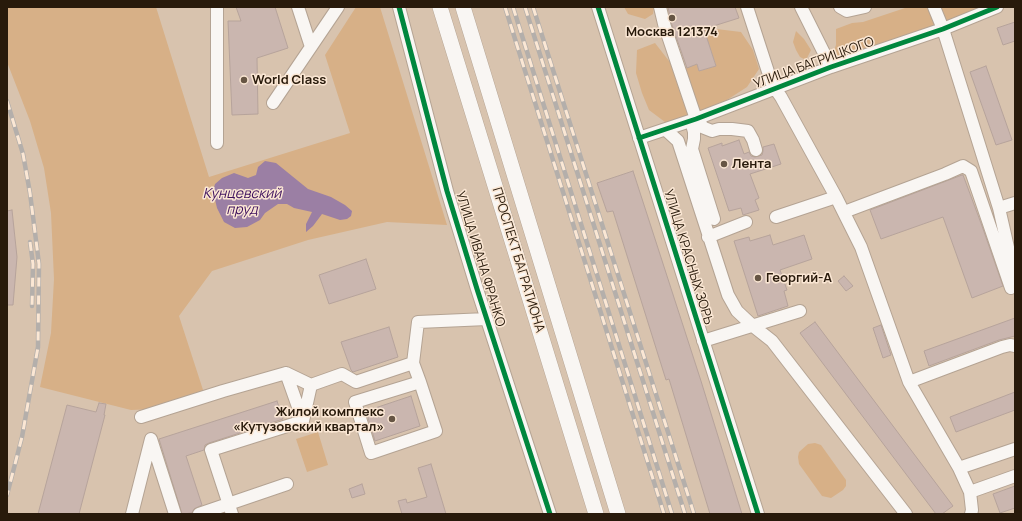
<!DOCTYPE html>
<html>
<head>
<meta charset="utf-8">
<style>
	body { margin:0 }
	#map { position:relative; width:1022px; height:521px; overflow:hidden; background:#d8c3ae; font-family:Manrope,sans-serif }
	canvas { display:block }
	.frame { position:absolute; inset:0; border:8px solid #281a0b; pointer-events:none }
</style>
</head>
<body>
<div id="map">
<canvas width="1022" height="521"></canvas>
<div class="frame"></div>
</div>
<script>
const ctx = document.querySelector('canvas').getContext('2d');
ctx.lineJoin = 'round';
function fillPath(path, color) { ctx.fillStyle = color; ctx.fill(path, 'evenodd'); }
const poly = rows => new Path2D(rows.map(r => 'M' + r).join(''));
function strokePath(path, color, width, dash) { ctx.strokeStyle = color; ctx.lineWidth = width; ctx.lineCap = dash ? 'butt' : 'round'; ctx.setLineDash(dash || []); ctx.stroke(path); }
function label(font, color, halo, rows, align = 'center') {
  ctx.font = font + ' Manrope,sans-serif'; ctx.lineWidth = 3; ctx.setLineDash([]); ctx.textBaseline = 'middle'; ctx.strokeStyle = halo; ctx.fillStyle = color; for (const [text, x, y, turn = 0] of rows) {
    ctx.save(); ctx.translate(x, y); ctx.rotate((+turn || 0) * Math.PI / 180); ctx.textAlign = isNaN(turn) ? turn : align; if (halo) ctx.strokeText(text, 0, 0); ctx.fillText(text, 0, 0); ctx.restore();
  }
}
fillPath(poly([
	[7,7,156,7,209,177,350,133,325,55,356,7,380,7,447,225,387,222,308,240,212,271,179,316,204,393,155,409,131,410,40,387,51,333,54,279,51,213,44,168,30,121,7,62],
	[624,7,654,7,653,14,645,19,628,14],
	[908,7,983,7,890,44,865,48,836,58,831,58,836,45,836,29,852,23,863,22],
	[708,28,741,32,753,50,759,69,747,87,716,107,669,125,649,110,642,93,636,73,637,50,655,43,669,61,684,68,697,64,699,71,716,66,704,29],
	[796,31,804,39,811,50,806,60,800,57,796,50,793,42],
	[318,432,328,465,307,472,296,439],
	[815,443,821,445,846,480,846,486,843,490,831,498,822,496,799,464,798,457,799,452,808,444]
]), '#d7b087');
fillPath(poly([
	[265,161,276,163,308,189,331,197,345,205,352,211,351,216,347,219,340,220,322,214,313,226,306,232,306,224,312,212,294,208,287,204,278,204,265,213,260,220,247,227,235,228,224,222,217,208,213,191,215,184,222,178,234,173,248,178,256,175,258,167]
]), '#9b7fa4');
const building = poly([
	[236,7,275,7,288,48,257,58,258,114,232,115,228,21,241,21,236,7],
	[668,7,735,7,739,18,704,29,716,66,699,71,697,64,687,68,671,22,668,7],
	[1015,22,1015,41,1003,45,997,28,1015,22],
	[986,66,1012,140,996,145,970,72,986,66],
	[739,140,744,154,749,152,751,156,755,157,762,155,763,151,763,147,774,144,781,164,750,174,759,198,755,200,759,210,743,215,741,208,729,211,708,148,722,143,722,146,739,140],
	[633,171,701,381,742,514,710,514,669,379,666,380,613,211,607,212,597,183,633,171],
	[962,175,963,175,982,226,1003,286,972,298,943,217,881,239,870,210,962,175],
	[12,210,17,257,13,305,7,305,7,211,12,210],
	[770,235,773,245,804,235,812,259,780,270,787,290,784,291,788,306,758,316,734,241,749,237,750,241,770,235],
	[366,259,376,289,329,304,319,275,366,259],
	[844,276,853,286,846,291,838,281,844,276],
	[1015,318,1015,336,999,340,929,366,924,351,1015,318],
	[815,322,953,506,942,514,936,514,800,333,815,322],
	[881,325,891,355,883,358,873,328,881,325],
	[389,327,398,357,353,372,351,370,341,342,389,327],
	[1015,392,1015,410,956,432,950,417,1015,392],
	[411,396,420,426,375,441,366,411,411,396],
	[277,401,283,419,209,443,205,445,204,450,186,456,202,505,194,509,192,513,182,514,159,439,277,401],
	[99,403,106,404,104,415,105,415,79,514,38,514,67,405,96,412,99,403],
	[431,464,446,514,402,514,398,501,406,499,407,503,427,497,418,468,431,464],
	[362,484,365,494,352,498,349,489,362,484],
	[1015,486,1015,508,1000,513,993,494,1015,486]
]);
fillPath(building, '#cab6af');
strokePath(building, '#b6a39b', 1);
const minor = poly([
	[298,7,311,47],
	[399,7,447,191,477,289,550,514],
	[598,7,758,514],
	[660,7,664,24,696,119],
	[747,7,772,84,781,97,836,197,861,247,909,382,959,468,1015,449],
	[801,7,831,67],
	[840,7,847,11,865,7],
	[934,7,943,29,999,208,1015,278],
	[273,103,338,7],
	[699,118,702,127,712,131,719,129,732,129,748,131,753,140,756,150],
	[691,121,694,132,694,139,692,149,714,219],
	[666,130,678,141,728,295,737,311,753,326,772,341,906,514],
	[639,138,696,119,831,67,943,29,997,7],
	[217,143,217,7],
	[999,208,1015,203],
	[844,212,945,174,963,166,971,171,1011,288],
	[776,217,836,197],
	[708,237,746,222],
	[703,341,800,311],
	[413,363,420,382,436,431,371,453,355,402,420,382],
	[286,373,303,421],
	[909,382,1002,347,1010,345,1015,346],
	[141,417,223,391,286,373,311,385,342,374,356,382,413,363,418,322,487,319],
	[959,468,970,492,972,510,971,514],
	[970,492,1015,476],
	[132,514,151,439,175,514],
	[199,514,287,484],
	[232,514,211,450,303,421,311,385]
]);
const major = poly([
	[440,7,596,514],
	[463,7,618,514]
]);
strokePath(minor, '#b4a393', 14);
strokePath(major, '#b4a393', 16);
strokePath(minor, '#f9f6f3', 12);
strokePath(major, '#f9f6f3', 15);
const rail = poly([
	[505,7,664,514],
	[513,7,672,514],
	[525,7,685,514],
	[533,7,694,514],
	[7,101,23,154,30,193,39,264,38,347,22,437,7,495],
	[30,242,33,264,32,306]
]);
strokePath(rail, '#b4afab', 4.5);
strokePath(rail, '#fbe7d4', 3, [9]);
strokePath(poly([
	[399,7,447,191,477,289,550,514],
	[598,7,758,514],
	[639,138,696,119,831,67,943,29,997,7]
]), '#00873e', 5);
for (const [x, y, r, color] of [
	[672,18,4,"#654"],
	[244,80,4,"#654"],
	[724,164,4,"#654"],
	[758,278,4,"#654"],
	[392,419,4,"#654"]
]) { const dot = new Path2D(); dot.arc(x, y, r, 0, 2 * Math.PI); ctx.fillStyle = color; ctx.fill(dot); strokePath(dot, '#fbe7d4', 1.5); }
label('bold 13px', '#281a0b', '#fbe7d4', [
	["Москва 121374",672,32,"center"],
	["World Class",252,80],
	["Лента",732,164],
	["Георгий-А",766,278],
	["Жилой комплекс",384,412,"right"],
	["«Кутузовский квартал»",384,427,"right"]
], 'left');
label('13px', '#281a0b', '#fbe7d4', [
	["УЛИЦА БАГРИЦКОГО",814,63,-20],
	["УЛИЦА КРАСНЫХ ЗОРЬ",688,257,73],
	["УЛИЦА ИВАНА ФРАНКО",480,259,73],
	["ПРОСПЕКТ БАГРАТИОНА",518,260,73]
]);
label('italic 14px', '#3d105d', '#fbe7d4', [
	["Кунцевский",242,194],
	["пруд",242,210]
]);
</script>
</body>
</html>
